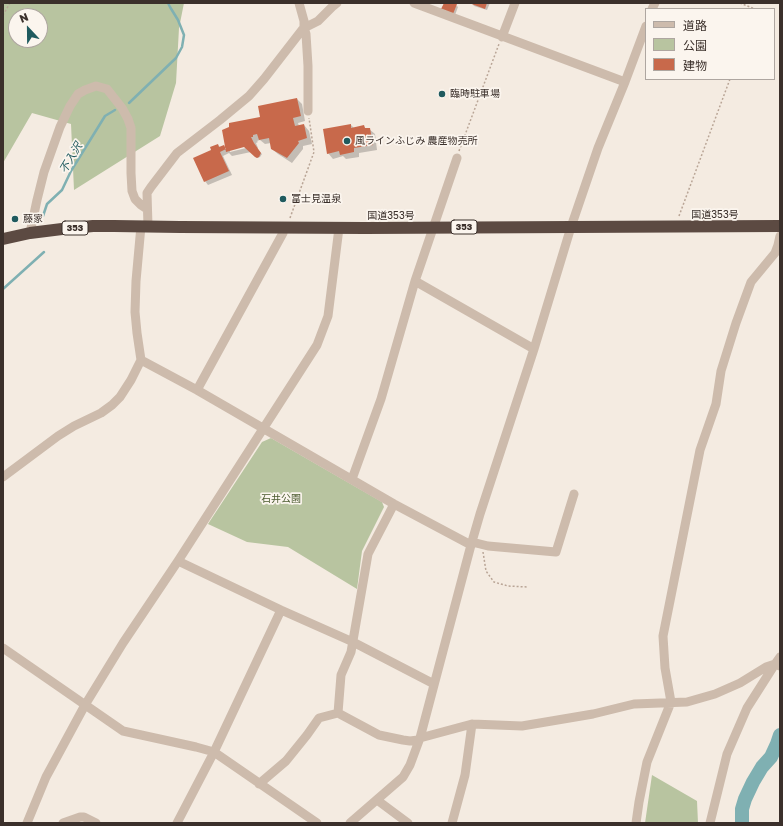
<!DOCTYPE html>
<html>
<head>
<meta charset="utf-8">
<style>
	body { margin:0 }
	#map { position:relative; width:783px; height:826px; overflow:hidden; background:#f4ebe1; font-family:"Golos Text","Noto Sans JP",sans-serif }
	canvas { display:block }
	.frame { position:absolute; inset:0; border:4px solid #3b302b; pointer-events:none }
	.legend { position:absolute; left:645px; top:8px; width:130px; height:72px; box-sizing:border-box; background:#fbf5ee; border:1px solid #aea6a0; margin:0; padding:5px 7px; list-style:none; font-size:12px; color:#3b302b }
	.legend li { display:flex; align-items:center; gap:8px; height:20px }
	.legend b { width:20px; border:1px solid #aea6a0 }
	.north { position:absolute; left:8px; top:8px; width:40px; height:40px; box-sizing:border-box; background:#fbf5ee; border:1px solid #aea6a0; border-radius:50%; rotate:338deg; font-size:11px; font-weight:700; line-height:16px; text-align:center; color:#3b302b }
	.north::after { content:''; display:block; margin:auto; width:14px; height:18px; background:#1f5a5e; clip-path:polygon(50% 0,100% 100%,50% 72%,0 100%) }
</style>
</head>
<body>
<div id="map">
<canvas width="783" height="826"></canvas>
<div class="frame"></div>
<ul class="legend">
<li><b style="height:5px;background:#cdbbac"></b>道路</li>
<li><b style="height:11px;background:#b8c4a0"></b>公園</li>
<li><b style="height:11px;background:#c8694b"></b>建物</li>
</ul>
<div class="north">N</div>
</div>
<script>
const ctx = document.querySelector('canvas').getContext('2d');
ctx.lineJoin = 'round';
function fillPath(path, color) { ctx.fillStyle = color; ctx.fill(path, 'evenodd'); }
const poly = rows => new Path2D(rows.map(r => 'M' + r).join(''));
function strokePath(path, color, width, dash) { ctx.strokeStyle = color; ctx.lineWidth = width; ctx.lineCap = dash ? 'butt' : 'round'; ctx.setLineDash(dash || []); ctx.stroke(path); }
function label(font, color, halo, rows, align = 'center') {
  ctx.font = font + ' "Golos Text","Noto Sans JP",sans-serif'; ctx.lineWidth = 3.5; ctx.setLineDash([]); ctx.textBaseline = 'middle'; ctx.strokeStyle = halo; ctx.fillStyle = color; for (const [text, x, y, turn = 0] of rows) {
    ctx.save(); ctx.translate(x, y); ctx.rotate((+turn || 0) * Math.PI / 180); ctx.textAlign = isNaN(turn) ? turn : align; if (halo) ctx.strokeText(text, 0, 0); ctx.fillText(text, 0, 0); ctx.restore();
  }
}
fillPath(poly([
	[3,3,184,3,179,28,176,83,160,136,74,190,71,124,32,113,3,163],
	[16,16,40,16,40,40,16,40],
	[271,438,382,502,384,507,362,551,357,589,288,547,247,542,208,524,262,442],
	[652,775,697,801,698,823,645,823]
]), '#b8c4a0');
fillPath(poly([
	[445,3,450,3,456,5,458,7,455,15],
	[472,3,490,3,487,10,474,6],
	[297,99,302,104,305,121,298,123,299,126,304,125,309,131,312,144,303,146,303,149,292,163,278,154,272,149,271,143,265,144,260,140,257,141,258,142,256,143,258,148,257,149,262,154,260,157,257,158,251,152,232,156,229,153,223,156,232,175,208,185,205,181,218,145,220,147,227,149,261,118],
	[249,145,250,147,230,152,230,150],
	[351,125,354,128,364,127,366,129,369,129,375,134,377,150,359,153,359,157,346,159,343,156,333,159,328,153]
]), '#0003');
strokePath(poly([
	[129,103,176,58,182,47,184,35,178,20,170,7,168,3],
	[43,216,47,204,62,190,71,171,105,116,115,110],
	[3,289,44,252]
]), '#7fb0b2', 2.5);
strokePath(poly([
	[742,823,742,809,745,799,753,782,762,767,771,757,777,744,780,735]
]), '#7fb0b2', 14);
fillPath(poly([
	[444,3,453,3,457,4,453,14,441,9],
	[469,3,487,3,485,9],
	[297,98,301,116,293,118,295,126,304,124,307,138,298,141,299,143,287,158,271,149,269,138,259,140,257,134,253,135,253,137,251,137,254,143,261,153,259,157,257,158,255,157,244,147,226,152,222,130,229,127,229,123,260,117,258,106],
	[351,124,351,128,364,125,365,128,370,128,373,145,354,148,354,152,340,155,339,151,327,154,323,129],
	[218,144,219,147,224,145,226,149,220,152,229,171,204,182,193,158,211,150,210,147]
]), '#c8694b');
strokePath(poly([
	[740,3,755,9],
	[3,15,10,3],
	[459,151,499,44],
	[679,216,730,79],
	[290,218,314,152,309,118],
	[483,552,486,571,494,582,508,586,527,587]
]), '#b9a596', 1.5, [2, 2]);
strokePath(poly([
	[299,3,304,21,304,28,306,34,308,66,308,111],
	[414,3,625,82],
	[652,9,655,3],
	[502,37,515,3],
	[148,226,147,193,151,187,177,153,220,120,249,96,264,79,302,30,304,28,318,21,332,7,337,3],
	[30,233,37,200,44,172,60,127,70,106,78,94,85,90,96,86,107,89,122,108,128,119,131,128,131,173,132,191,135,199,141,205,147,209],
	[415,281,534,349],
	[141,360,197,390,394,504,471,545],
	[197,390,283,233,284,228],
	[3,477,58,436,74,426,101,413,112,405,120,397,131,380,141,360,137,333,135,312,136,281,141,226],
	[352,479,381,399,415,281,457,158],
	[472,542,488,546,556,552,574,494],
	[178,561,281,610,353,642,434,684],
	[3,648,123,731,196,747,214,752,317,823],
	[338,713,341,675,351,652,368,554,394,504],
	[259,784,286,761,307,735,319,718,338,713,379,735,403,740,410,741,418,740,420,738,472,724,522,726,593,714,634,704,687,702,715,694,740,683,766,667,775,664,780,666],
	[377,800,408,823],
	[27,823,46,777,85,705,123,643,178,561,317,345,328,316,339,228],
	[63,823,80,817,84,817,96,823],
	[177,823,214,752,281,610],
	[350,823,403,777,410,765,420,738,471,545,480,514,534,349,571,227,598,148,625,82,646,26],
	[452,823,465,775,472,724],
	[636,823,639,802,647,762,671,702,665,668,663,636,700,450,716,404,721,371,736,323,751,282,775,253,778,245,780,236],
	[710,823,727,754,747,708,775,664,780,657]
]), '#cdbbac', 9);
strokePath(poly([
	[3,239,30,233,62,229,93,226,114,226,180,227,365,228,780,226]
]), '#5c4a42', 12);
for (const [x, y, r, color] of [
	[442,94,4,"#1f5a5e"],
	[347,141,4,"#1f5a5e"],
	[283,199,4,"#1f5a5e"],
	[15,219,4,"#1f5a5e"]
]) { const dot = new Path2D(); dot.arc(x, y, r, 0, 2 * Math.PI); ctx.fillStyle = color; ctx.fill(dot); strokePath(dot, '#fbf5ee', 1.5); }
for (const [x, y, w] of [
	[464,227,26],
	[75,228,26]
]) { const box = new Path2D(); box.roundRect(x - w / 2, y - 7, w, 14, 3); ctx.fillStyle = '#fbf5ee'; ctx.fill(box); strokePath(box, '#3b302b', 1); }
label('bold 9px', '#3b302b', null, [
	["353",464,227],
	["353",75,228]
]);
label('10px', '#3b302b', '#fbf5ee', [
	["臨時駐車場",450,94],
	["風ラインふじみ 農産物売所",355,141],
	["富士見温泉",291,199],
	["藤家",23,219]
], 'left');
label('10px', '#3b302b', '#fbf5ee', [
	["国道353号",715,215],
	["国道353号",391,216]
]);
label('10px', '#4a5a2e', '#fbf5ee', [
	["石井公園",281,499]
]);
label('italic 11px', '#1f5a5e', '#fbf5ee', [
	["不入沢",71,158,-59]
]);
</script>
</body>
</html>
